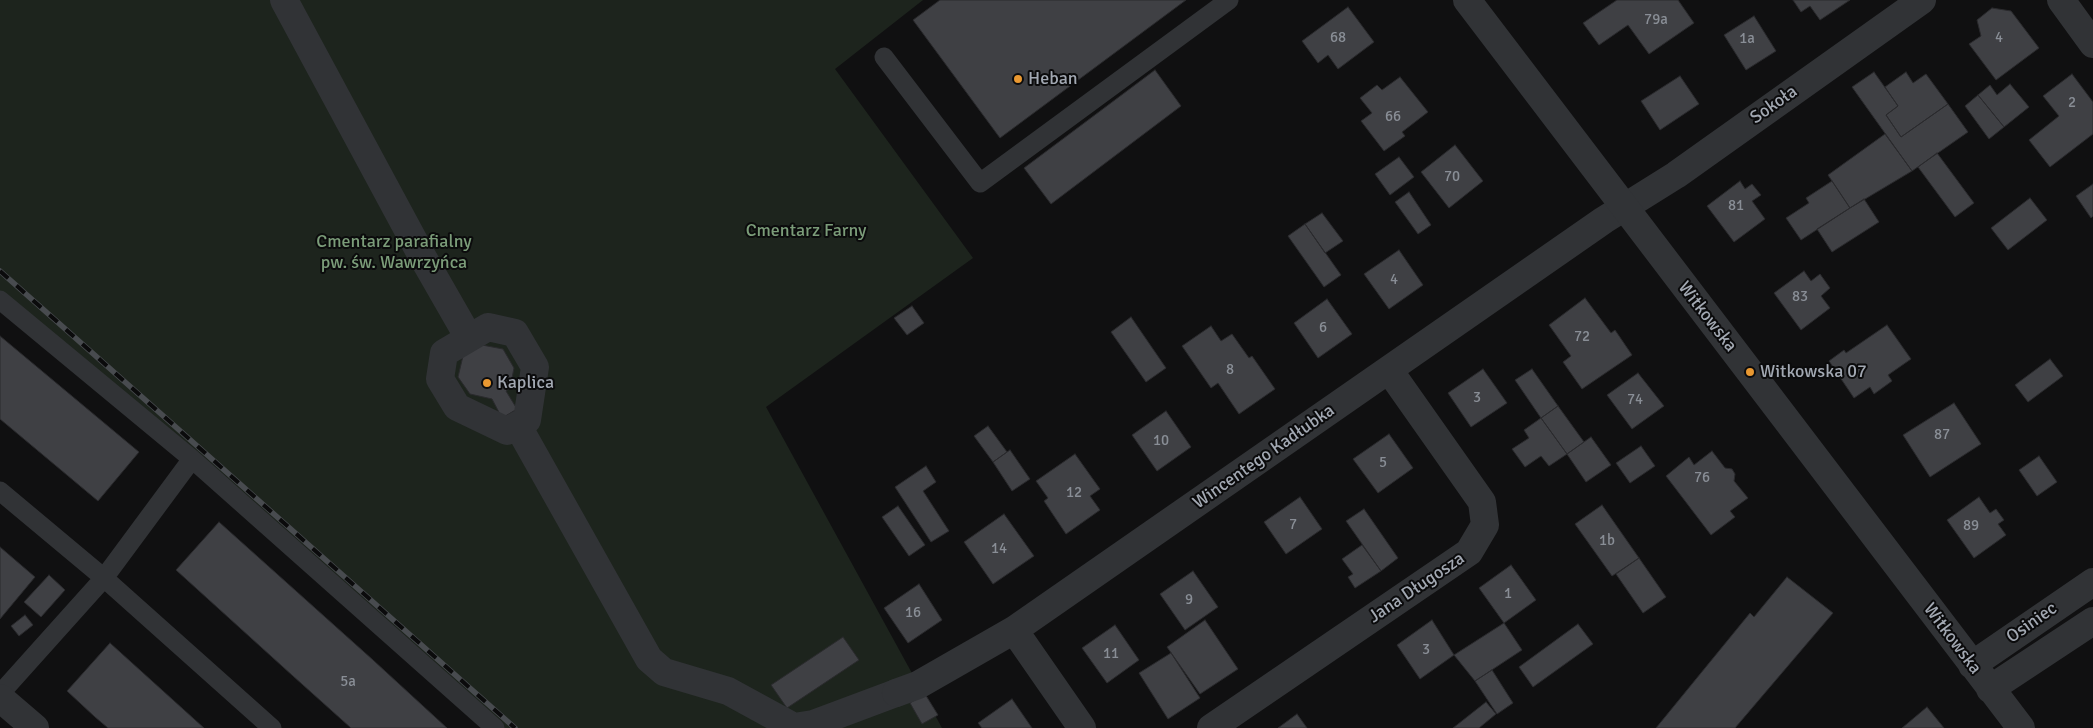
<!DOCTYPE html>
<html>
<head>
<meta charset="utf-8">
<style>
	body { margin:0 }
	canvas { display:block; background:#101011 }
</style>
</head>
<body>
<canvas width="2093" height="728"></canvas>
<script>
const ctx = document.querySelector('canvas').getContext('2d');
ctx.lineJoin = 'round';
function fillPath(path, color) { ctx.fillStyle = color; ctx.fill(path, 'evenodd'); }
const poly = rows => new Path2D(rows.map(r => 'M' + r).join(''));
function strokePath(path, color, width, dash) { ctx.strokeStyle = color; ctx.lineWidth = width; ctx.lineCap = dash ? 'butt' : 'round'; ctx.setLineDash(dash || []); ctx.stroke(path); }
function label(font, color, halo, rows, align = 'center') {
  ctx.font = font + ' Signika,sans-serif'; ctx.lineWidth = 4; ctx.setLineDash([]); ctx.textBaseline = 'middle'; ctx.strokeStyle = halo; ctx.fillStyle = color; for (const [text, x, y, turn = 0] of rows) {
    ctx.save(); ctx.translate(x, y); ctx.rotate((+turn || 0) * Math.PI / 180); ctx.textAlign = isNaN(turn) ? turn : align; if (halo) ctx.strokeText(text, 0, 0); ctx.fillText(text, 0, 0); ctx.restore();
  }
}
fillPath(poly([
	[0,0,923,0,835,69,973,258,766,407,942,728,495,728,0,300]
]), '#1d241d');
const building = poly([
	[940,0,1186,0,1000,138,913,20,940,0],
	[1617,0,1678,0,1694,23,1649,54,1628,25,1599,45,1583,23,1617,0],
	[1793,0,1850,0,1820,20,1810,6,1801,12,1793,0],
	[1348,7,1374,42,1338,69,1328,55,1318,63,1302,41,1348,7],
	[1992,8,2011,11,2039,48,1996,80,1969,44,1981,36,1977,20,1992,8],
	[1754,16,1776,51,1746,70,1724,35,1754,16],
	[1155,70,1181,106,1051,204,1024,168,1155,70],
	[1874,72,1898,106,1886,115,1901,137,1948,104,1968,132,1912,171,1852,87,1874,72],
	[1906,72,1913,83,1926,74,1948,104,1901,137,1886,115,1898,106,1885,87,1906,72],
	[2072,74,2093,102,2093,134,2050,167,2029,140,2059,116,2043,96,2072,74],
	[1680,76,1699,104,1660,130,1641,101,1680,76],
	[1400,77,1428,112,1402,132,1405,136,1384,151,1361,121,1372,113,1360,98,1377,85,1382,90,1400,77],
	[2010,84,2029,107,2004,127,1978,95,1990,85,1997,95,2010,84],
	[1978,95,2004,127,1989,139,1965,106,1978,95],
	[1885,134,1912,171,1850,208,1828,175,1885,134],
	[1455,145,1483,181,1449,208,1421,172,1455,145],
	[1937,153,1974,203,1955,217,1918,167,1937,153],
	[1399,157,1414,177,1390,195,1375,174,1399,157],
	[1740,181,1745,189,1752,184,1761,195,1752,201,1765,219,1734,242,1707,206,1740,181],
	[1832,181,1850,208,1801,240,1786,218,1809,203,1806,198,1832,181],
	[2093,184,2093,216,2091,218,2076,196,2093,184],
	[1409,192,1431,225,1418,234,1395,202,1409,192],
	[2030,198,2047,220,2008,250,1991,228,2030,198],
	[1864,199,1879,222,1832,252,1817,229,1864,199],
	[1322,213,1343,241,1325,253,1305,224,1322,213],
	[1305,224,1341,275,1324,287,1288,236,1305,224],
	[1399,250,1423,285,1389,309,1364,274,1399,250],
	[1804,271,1811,281,1820,274,1830,288,1821,296,1830,308,1801,330,1774,293,1804,271],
	[1585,298,1611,333,1615,330,1632,355,1582,389,1563,362,1571,356,1549,325,1585,298],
	[1327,299,1352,334,1318,358,1294,323,1327,299],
	[912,306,924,323,907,335,894,318,912,306],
	[1131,317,1166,368,1146,382,1111,332,1131,317],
	[1887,325,1911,359,1888,375,1892,381,1874,394,1870,387,1854,398,1829,361,1844,350,1846,353,1887,325],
	[1211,326,1221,341,1232,334,1249,358,1252,356,1275,389,1239,414,1218,383,1211,388,1182,346,1211,326],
	[0,336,139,452,98,501,0,419,0,336],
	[482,345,503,349,514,368,510,388,506,391,517,409,502,418,492,399,470,394,458,377,463,356,482,345],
	[2050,359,2063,376,2028,402,2015,385,2050,359],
	[1483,369,1507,403,1471,427,1448,393,1483,369],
	[1532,369,1558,406,1541,418,1515,380,1532,369],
	[1638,373,1664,406,1632,429,1607,395,1638,373],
	[1954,403,1981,444,1930,477,1903,435,1954,403],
	[1558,406,1584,442,1567,454,1541,418,1558,406],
	[1166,411,1191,447,1157,471,1132,435,1166,411],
	[1541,418,1567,454,1549,466,1541,456,1525,467,1512,449,1529,438,1524,430,1541,418],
	[988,426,1007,452,993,462,974,436,988,426],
	[1389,434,1413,468,1378,493,1353,459,1389,434],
	[1591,437,1611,465,1586,482,1567,454,1591,437],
	[1641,446,1655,466,1630,483,1616,463,1641,446],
	[1010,450,1030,479,1012,491,993,462,1010,450],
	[1712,451,1725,468,1732,469,1735,474,1734,481,1748,498,1730,511,1735,517,1711,535,1666,476,1689,457,1694,465,1712,451],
	[1075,454,1100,489,1090,496,1100,510,1066,534,1044,501,1048,498,1036,481,1075,454],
	[2039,456,2057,482,2037,496,2019,470,2039,456],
	[926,466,936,482,923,491,949,531,931,542,895,487,926,466],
	[1300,497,1322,529,1286,554,1264,522,1300,497],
	[1979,497,1990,513,1996,509,2004,520,1998,524,2006,535,1974,558,1947,520,1979,497],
	[1602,505,1639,558,1612,576,1575,524,1602,505],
	[898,506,925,545,909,556,882,517,898,506],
	[1364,509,1398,558,1381,571,1346,521,1364,509],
	[1004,514,1034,556,993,584,964,542,1004,514],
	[219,522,373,660,447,728,351,728,293,676,176,570,219,522],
	[1362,545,1381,571,1355,588,1348,577,1353,574,1342,559,1362,545],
	[0,547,35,577,0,619,0,547],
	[1639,558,1666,597,1643,613,1616,574,1639,558],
	[1511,565,1536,600,1504,623,1479,588,1511,565],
	[1193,571,1218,607,1185,630,1160,594,1193,571],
	[49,575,65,590,41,617,24,602,49,575],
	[1787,577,1833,613,1735,728,1656,728,1750,613,1754,617,1787,577],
	[919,584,942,620,908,643,884,608,919,584],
	[25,615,33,625,19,636,11,626,25,615],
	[1205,620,1238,669,1200,694,1167,647,1205,620],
	[1432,620,1454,655,1420,679,1397,645,1432,620],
	[1504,623,1522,650,1475,681,1454,655,1504,623],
	[1578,624,1593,644,1533,687,1519,667,1578,624],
	[1115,625,1139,660,1107,683,1082,648,1115,625],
	[843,637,859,660,787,708,771,685,843,637],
	[110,643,204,728,108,728,95,717,67,691,110,643],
	[1171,653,1200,698,1168,719,1139,673,1171,653],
	[1492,670,1513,703,1497,714,1475,681,1492,670],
	[925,694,938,715,922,724,910,703,925,694],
	[1012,699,1032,728,982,728,978,723,1012,699],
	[1486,702,1496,714,1479,728,1453,728,1486,702],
	[1927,707,1944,728,1902,728,1927,707],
	[1297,714,1307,728,1278,728,1297,714]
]);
fillPath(building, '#3f4044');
strokePath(building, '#2a2a2d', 1);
strokePath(poly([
	[884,57,980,183,1229,0],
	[0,300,192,459,495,728],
	[0,491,104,578,272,728],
	[0,694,104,578,192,459]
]), '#313336', 19);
strokePath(poly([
	[284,0,422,256,469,338],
	[488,327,515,333,535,367,527,420,507,431,457,407,440,379,444,353,488,327],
	[518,426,649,659,664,672,728,691,794,727,813,724,896,693]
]), '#313336', 28);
strokePath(poly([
	[2061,0,2093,44],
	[1014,630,1082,728],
	[896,693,918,685,1014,630,1604,220,1676,175,1922,0],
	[0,698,35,728],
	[1211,728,1469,552,1485,525,1482,502,1389,370]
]), '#313336', 28);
strokePath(poly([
	[1467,0,2021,728],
	[1972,665,2093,582],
	[1990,689,2093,621]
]), '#313336', 28);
const rail = poly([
	[0,271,515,728]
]);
strokePath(rail, '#484b4f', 5.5);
strokePath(rail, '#0b0b0c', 4, [11]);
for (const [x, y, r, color] of [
	[1018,79,5,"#e99831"],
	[1750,372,5,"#e99831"],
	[487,383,5,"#e99831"]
]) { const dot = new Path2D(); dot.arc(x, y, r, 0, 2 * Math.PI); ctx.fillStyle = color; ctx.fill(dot); strokePath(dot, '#0b0b0c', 2); }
label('15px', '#898e96', null, [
	["79a",1656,20],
	["68",1338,38],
	["4",1999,38],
	["1a",1747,39],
	["2",2072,103],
	["66",1393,117],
	["70",1452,177],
	["81",1736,206],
	["4",1394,280],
	["83",1800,297],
	["6",1323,328],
	["72",1582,337],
	["8",1230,370],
	["3",1477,398],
	["74",1635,400],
	["87",1942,435],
	["10",1161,441],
	["5",1383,463],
	["76",1702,478],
	["12",1074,493],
	["7",1293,525],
	["89",1971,526],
	["1b",1607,541],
	["14",999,549],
	["1",1508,594],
	["9",1189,600],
	["16",913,613],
	["3",1426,650],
	["11",1111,654],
	["5a",348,682]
]);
label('18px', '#a2a8b2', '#0b0b0c', [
	["Heban",1028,79],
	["Witkowska 07",1760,372],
	["Kaplica",497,383]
], 'left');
label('18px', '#a2a8b2', '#0b0b0c', [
	["Sokoła",1774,105,-35],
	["Witkowska",1707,317,52],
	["Wincentego Kadłubka",1264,457,-35],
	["Jana Długosza",1417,588,-34],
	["Osiniec",2032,623,-35],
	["Witkowska",1952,639,53]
]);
label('18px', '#7b9c79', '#0b0b0c', [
	["Cmentarz Farny",806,231],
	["Cmentarz parafialny",394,242],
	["pw. św. Wawrzyńca",394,263]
]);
</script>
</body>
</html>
